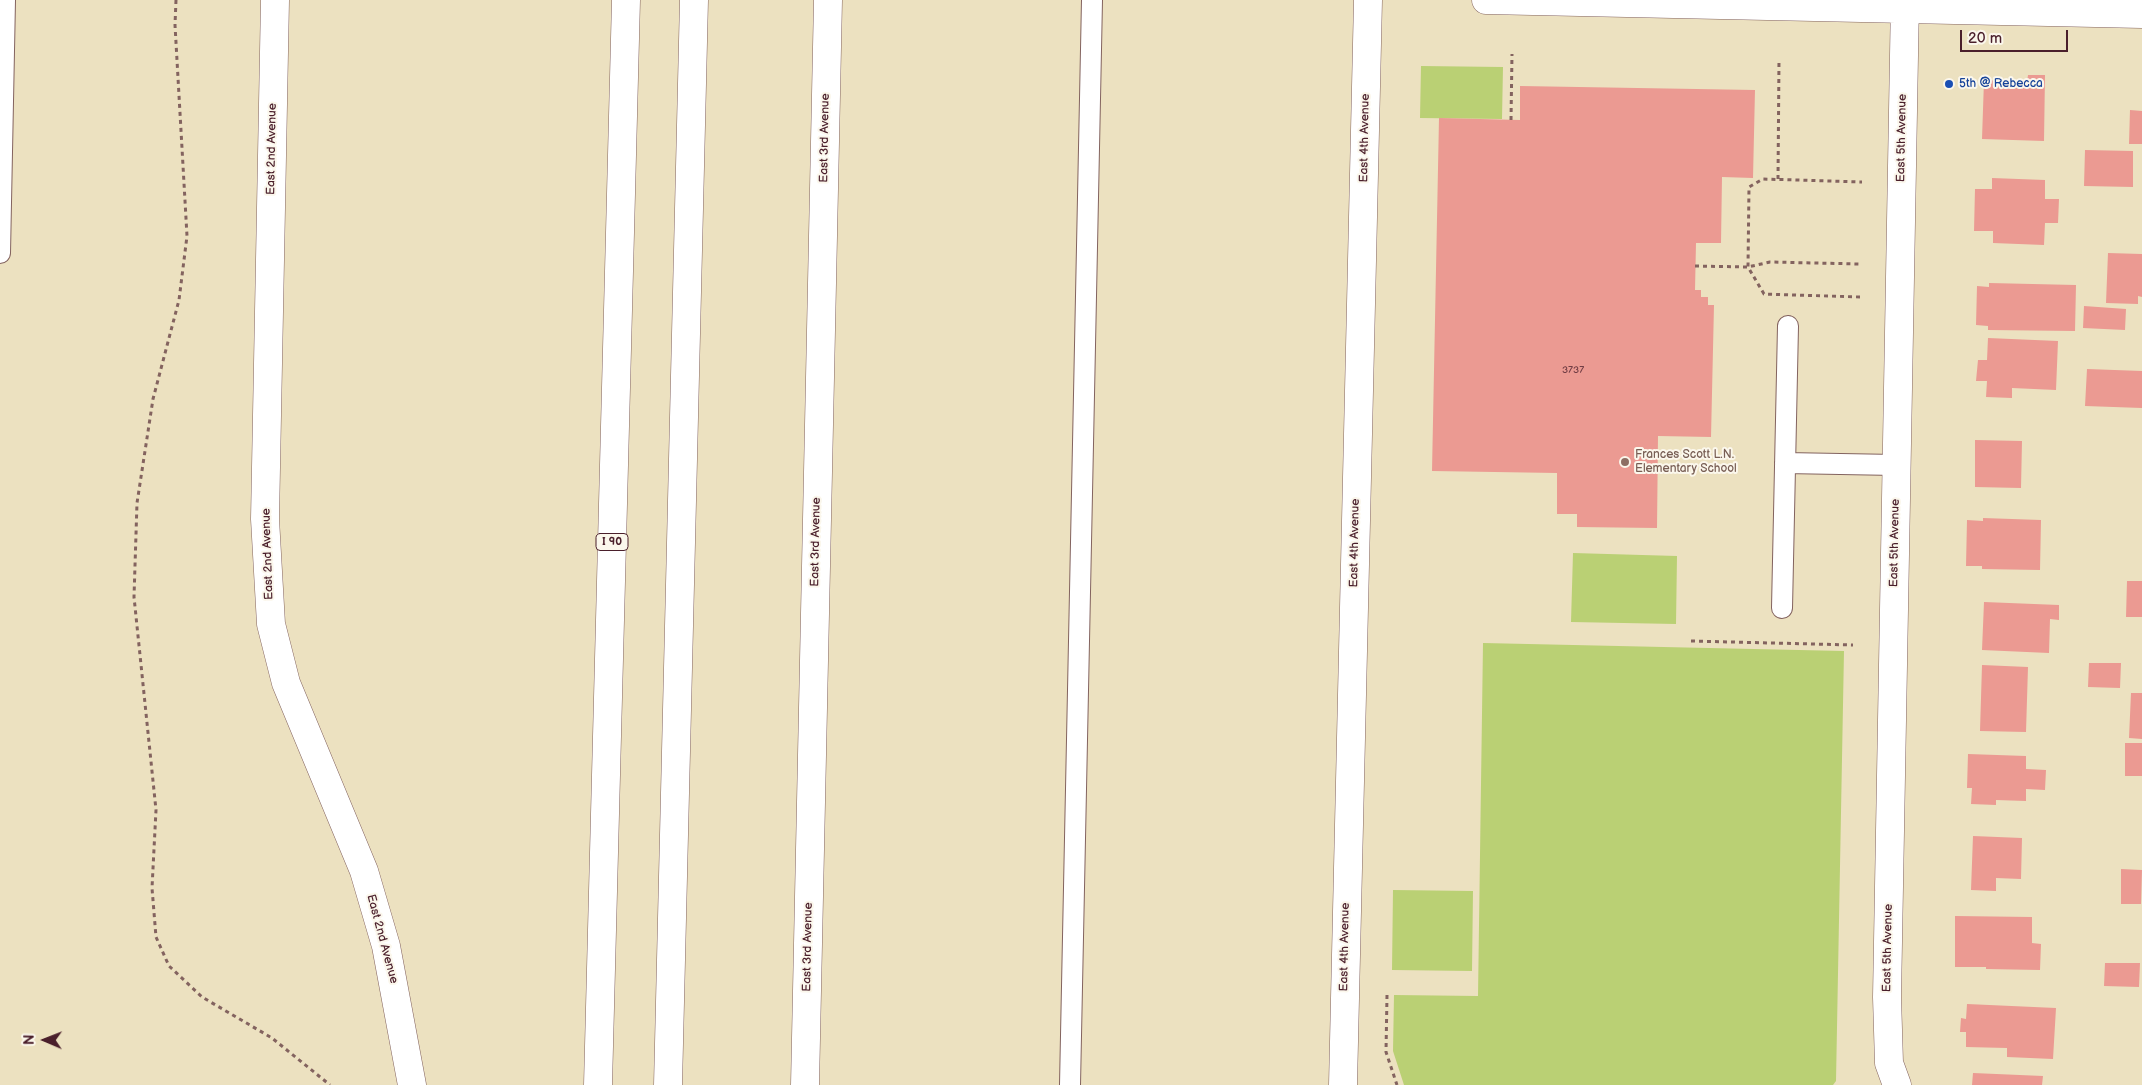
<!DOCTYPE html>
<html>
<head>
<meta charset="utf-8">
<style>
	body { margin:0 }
	#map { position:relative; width:2142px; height:1085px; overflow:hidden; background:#ece1c0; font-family:"Balsamiq Sans",sans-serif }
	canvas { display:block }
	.north { position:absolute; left:20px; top:1015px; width:50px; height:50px; -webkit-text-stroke:4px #fbf7ec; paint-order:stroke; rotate:271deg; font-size:14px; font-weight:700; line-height:20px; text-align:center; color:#4a1f2b }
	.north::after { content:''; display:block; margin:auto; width:18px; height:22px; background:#4a1f2b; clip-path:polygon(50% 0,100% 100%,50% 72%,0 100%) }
	.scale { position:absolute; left:1960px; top:30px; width:108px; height:22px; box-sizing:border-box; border:2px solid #4a1f2b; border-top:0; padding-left:6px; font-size:15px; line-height:18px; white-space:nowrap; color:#4a1f2b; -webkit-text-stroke:4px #fbf7ec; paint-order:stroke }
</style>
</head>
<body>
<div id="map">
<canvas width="2142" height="1085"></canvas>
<div class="north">N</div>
<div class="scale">20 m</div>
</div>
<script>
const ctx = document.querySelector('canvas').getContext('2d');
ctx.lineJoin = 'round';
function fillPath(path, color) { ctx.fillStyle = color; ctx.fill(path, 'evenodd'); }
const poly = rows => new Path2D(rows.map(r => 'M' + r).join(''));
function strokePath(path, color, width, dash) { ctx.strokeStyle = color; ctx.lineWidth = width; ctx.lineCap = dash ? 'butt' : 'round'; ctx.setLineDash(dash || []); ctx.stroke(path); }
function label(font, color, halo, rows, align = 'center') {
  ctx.font = font + ' "Balsamiq Sans",sans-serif'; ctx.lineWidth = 4; ctx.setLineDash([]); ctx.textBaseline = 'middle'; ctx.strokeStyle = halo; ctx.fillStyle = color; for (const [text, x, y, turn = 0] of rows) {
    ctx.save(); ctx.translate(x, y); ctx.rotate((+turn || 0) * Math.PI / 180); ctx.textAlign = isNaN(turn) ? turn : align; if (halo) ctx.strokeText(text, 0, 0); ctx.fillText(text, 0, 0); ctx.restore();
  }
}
fillPath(poly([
	[1421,66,1503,67,1502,119,1420,118],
	[1573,553,1677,556,1676,624,1571,622],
	[1483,643,1844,651,1836,1081,1833,1085,1404,1085,1393,1051,1394,995,1478,996],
	[1393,890,1473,891,1472,971,1392,970]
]), '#bad074');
fillPath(poly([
	[2028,75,2045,75,2044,141,1982,139,1984,80,2027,82],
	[1520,86,1755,90,1753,178,1722,177,1721,243,1696,243,1695,290,1701,290,1701,297,1708,297,1708,305,1714,305,1711,437,1658,436,1657,528,1577,527,1577,514,1557,514,1557,473,1432,471,1439,118,1520,120],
	[2130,110,2142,111,2142,144,2129,144],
	[2085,150,2133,151,2133,187,2084,186],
	[1992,178,2045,180,2045,199,2059,199,2058,223,2045,223,2044,245,1993,243,1993,231,1974,231,1975,189,1992,189],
	[2108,253,2142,254,2142,297,2138,296,2138,304,2106,303],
	[1989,283,2076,285,2075,331,1988,330,1988,326,1976,325,1977,286,1989,287],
	[2084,306,2126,309,2125,330,2083,328],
	[1988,338,2058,341,2056,390,2012,388,2012,398,1986,397,1987,381,1976,381,1978,360,1987,360],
	[2087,369,2142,371,2142,408,2085,406],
	[1975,440,2022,441,2021,488,1975,487],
	[1983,518,2041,520,2040,570,1982,569,1982,566,1966,566,1967,520,1983,521],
	[2127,581,2142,581,2142,617,2126,617],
	[1984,602,2059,605,2059,620,2050,619,2049,653,1982,650],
	[2089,663,2121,663,2120,688,2088,687],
	[1982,665,2028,667,2026,732,1980,731],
	[2131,693,2142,693,2142,739,2129,738],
	[2125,743,2142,743,2142,776,2125,776],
	[1968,754,2026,756,2026,769,2046,770,2045,790,2026,789,2026,801,1996,800,1996,805,1971,804,1972,788,1967,788],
	[1973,836,2022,838,2021,879,1996,878,1996,891,1971,890],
	[2121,869,2142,870,2141,904,2121,904],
	[1955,916,2032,917,2032,943,2041,944,2040,970,1986,969,1986,967,1955,967],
	[2105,963,2140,963,2139,987,2104,986],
	[1967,1004,2056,1008,2053,1059,2007,1057,2007,1048,1966,1047,1966,1032,1960,1032,1961,1018,1966,1019],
	[1973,1073,2043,1076,2042,1085,1972,1085]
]), '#eb9a92');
const service = poly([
	[0,253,5,0],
	[1785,463,1896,465],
	[1782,608,1788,326],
	[1070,1085,1092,0]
]);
const minor = poly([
	[1486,0,2142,14],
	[1343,1085,1368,0],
	[1897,1085,1889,1063,1887,997,1905,0]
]);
const primary = poly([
	[275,0,265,519,271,624,286,683,364,871,386,946,412,1085],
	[805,1085,828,0]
]);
const motorway = poly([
	[598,1085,626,0],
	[668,1085,694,0]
]);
strokePath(service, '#83635f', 22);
strokePath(minor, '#83635f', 29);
strokePath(primary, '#83635f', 29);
strokePath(motorway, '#83635f', 29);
strokePath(poly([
	[176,0,175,25,187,236,179,300,153,399,137,503,134,597,156,810,152,888,156,937,169,966,202,997,272,1038,330,1085],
	[1511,120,1512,54],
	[1778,179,1779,60],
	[1695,266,1748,267,1770,262,1860,264],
	[1860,297,1764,294,1748,267,1749,187,1763,179,1862,182],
	[1691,641,1853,645],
	[1387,995,1386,1052,1397,1085]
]), '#83635f', 3, [4, 4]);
strokePath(service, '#fff', 20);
strokePath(minor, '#fff', 28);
strokePath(primary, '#fff', 28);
strokePath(motorway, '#fff', 28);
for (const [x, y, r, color] of [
	[1949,84,5,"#1a4fb4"],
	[1625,462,5,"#8d6e63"]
]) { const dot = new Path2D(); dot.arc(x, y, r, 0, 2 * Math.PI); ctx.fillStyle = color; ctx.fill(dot); strokePath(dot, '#fbf7ec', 2); }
label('10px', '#723e45', null, [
	["3737",1573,370]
]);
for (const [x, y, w] of [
	[612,542,32]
]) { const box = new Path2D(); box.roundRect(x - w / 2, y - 8.5, w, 17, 4); ctx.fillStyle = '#fbf7ec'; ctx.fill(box); strokePath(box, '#4a1f2b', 1); }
label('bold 11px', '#4a1f2b', null, [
	["I 90",612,542]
]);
label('12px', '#164399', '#fbf7ec', [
	["5th @ Rebecca",1959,84]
], 'left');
label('12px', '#4a1f2b', '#fbf7ec', [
	["East 3rd Avenue",825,138,-89],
	["East 4th Avenue",1365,138,-89],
	["East 5th Avenue",1902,138,-89],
	["East 2nd Avenue",272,149,-89],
	["East 3rd Avenue",816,542,-89],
	["East 4th Avenue",1355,543,-89],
	["East 5th Avenue",1895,543,-89],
	["East 2nd Avenue",268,554,-92],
	["East 2nd Avenue",382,939,75],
	["East 3rd Avenue",808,947,-89],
	["East 4th Avenue",1345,947,-89],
	["East 5th Avenue",1888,948,-89]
]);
label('12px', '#785e54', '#fbf7ec', [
	["Frances Scott L.N.",1635,455],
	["Elementary School",1635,469]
], 'left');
</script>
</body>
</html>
